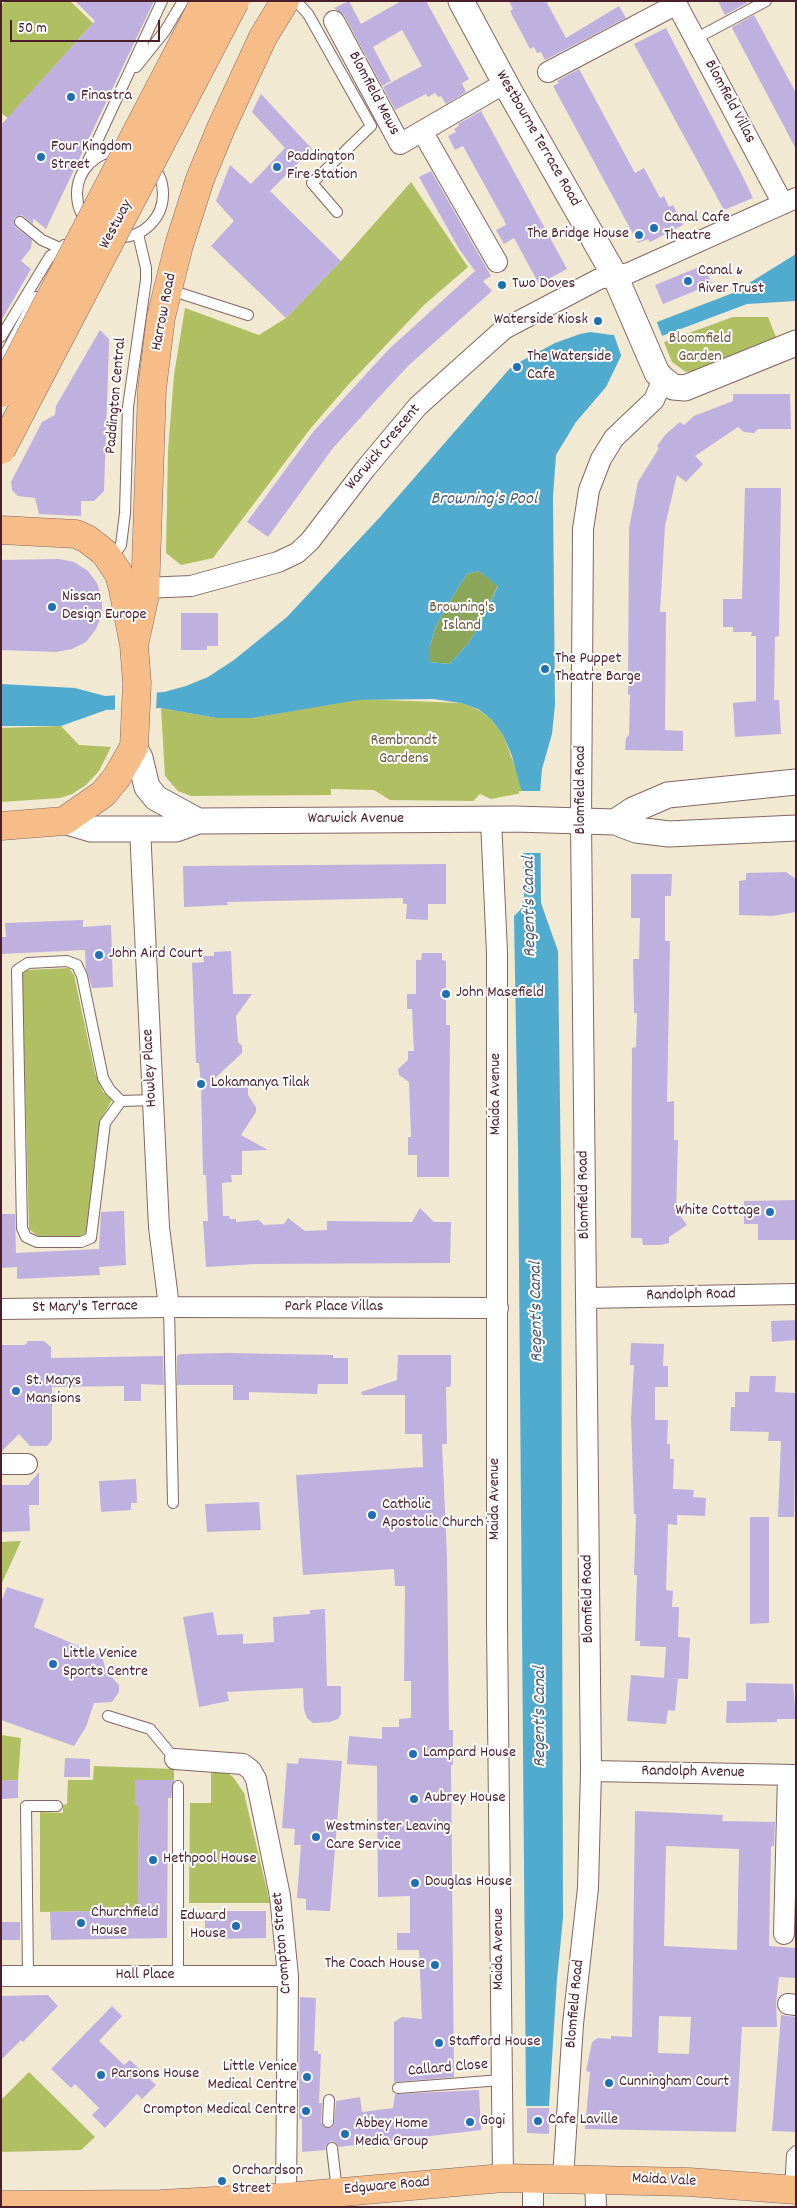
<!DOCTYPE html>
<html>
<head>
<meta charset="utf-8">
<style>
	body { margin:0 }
	#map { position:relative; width:797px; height:2208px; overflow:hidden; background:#f1e9d1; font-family:Dekko,sans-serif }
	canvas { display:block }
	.frame { position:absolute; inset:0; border:2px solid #4a1f2b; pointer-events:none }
	.scale { position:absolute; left:10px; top:20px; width:150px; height:22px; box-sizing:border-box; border:2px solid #4a1f2b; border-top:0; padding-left:6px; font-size:15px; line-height:18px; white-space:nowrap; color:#4a1f2b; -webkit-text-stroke:4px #fff; paint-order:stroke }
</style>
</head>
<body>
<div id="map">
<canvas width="797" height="2208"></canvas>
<div class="frame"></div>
<div class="scale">50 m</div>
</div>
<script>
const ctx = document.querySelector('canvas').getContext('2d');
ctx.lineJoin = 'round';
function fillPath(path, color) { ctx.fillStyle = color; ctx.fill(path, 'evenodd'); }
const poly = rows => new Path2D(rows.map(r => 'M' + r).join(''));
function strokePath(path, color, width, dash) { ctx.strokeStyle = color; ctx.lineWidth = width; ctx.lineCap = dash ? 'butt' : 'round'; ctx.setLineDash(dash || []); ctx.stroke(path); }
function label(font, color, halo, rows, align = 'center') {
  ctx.font = font + ' Dekko,sans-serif'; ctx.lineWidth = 4; ctx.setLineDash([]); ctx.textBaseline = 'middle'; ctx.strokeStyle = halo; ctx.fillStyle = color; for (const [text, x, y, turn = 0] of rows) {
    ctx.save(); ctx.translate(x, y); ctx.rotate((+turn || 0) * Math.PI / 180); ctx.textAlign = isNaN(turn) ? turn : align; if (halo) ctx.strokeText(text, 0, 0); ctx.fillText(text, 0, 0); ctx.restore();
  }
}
fillPath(poly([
	[5,1,70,1,93,23,8,118,1,113,1,6],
	[411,182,468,267,424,305,348,385,310,429,213,558,181,565,166,553,168,451,174,375,185,308,259,335,286,318,341,261],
	[733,317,768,317,776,337,693,371,686,372,672,362,664,342],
	[358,699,461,703,477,709,491,719,503,735,519,777,522,793,491,799,480,794,473,801,390,800,374,790,331,789,331,795,191,796,178,791,165,776,161,708,216,718,252,718],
	[61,726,79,745,111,747,99,771,86,785,72,794,60,798,1,802,1,728],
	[69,968,74,975,95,1073,103,1092,112,1100,101,1119,86,1233,78,1237,39,1237,29,1229,22,974,27,970],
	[21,1541,1,1585,1,1542],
	[1,1735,21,1738,18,1780,1,1781],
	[94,1766,174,1769,174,1780,135,1780,135,1806,139,1806,138,1913,112,1911,40,1912,40,1812,63,1813,63,1805,67,1804,68,1780,93,1780],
	[211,1769,226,1772,233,1777,244,1793,270,1903,189,1903,190,1803,211,1803],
	[29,2072,95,2137,81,2150,1,2152,1,2100]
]), '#afbf62');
fillPath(poly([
	[479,571,498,585,481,623,467,645,449,664,430,662,430,646,436,626,448,604,467,574]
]), '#8ba658');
fillPath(poly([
	[796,254,796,301,747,304,662,336,621,356,606,387,576,422,556,455,553,496,555,705,552,734,542,769,540,793,541,903,558,951,561,1182,563,1918,557,1979,549,2106,526,2106,518,1148,514,916,521,909,524,897,522,793,512,756,503,735,491,719,478,709,461,703,433,699,358,700,252,718,216,718,161,708,106,710,61,726,1,726,1,684,75,688,105,696,164,692,186,686,208,677,234,660,287,617,380,517,512,366,555,343,580,334,590,332,612,335,657,322,733,293],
	[479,571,498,586,481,623,467,645,449,664,430,662,430,646,436,626,448,604,467,574]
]), '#51abcf');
fillPath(poly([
	[656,320,663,338,622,358,613,332],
	[157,690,156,711,115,713,115,693],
	[519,791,543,791,543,853,521,853]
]), '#f1e9d1');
fillPath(poly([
	[75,1,154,1,46,229,33,218,33,224,22,215,14,218,15,227,32,240,31,248,21,261,31,269,1,321,1,125,95,21],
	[349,1,361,24,401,1,426,1,469,79,462,83,466,92,446,104,441,96,438,97,435,93,428,97,426,94,395,110,383,87,422,66,402,30,373,47,391,81,382,86,344,15,334,8],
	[509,1,546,1,566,38,619,6,626,18,545,60,541,52,537,53,534,47,530,49,510,11,513,9],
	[718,1,746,1,747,3,725,15],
	[754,15,796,93,796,149,733,30,732,27],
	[666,28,743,177,753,198,724,210,634,44],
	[579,69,635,173,644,168,660,198,664,196,669,207,673,205,683,225,650,242,648,239,638,243,553,86,559,83,557,81],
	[261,94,312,149,270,191,341,261,286,318,211,246,234,221,216,201,230,165,251,184,285,148,252,112],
	[481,111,567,269,539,284,514,238,504,244,496,230,506,225,504,220,463,146,455,150,448,136,456,132,454,129,459,126,458,124],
	[431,171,491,276,483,281,492,291,408,366,371,406,333,448,268,537,247,522,313,432,389,349,475,271,459,249,419,177],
	[704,265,712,284,663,304,655,285],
	[100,330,109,339,109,344,104,491,94,501,81,501,81,516,39,514,35,498,18,496,12,490,11,482,42,422,55,415,56,406],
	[733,394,790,394,791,429,758,429,754,433,744,432,738,427,695,456,703,464,686,482,677,475,665,526,660,612,666,612,665,730,683,731,683,751,625,750,626,738,629,735,630,695,628,694,629,528,638,482,659,448,657,446,665,435,680,422,684,425,694,416,733,401],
	[745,488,781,488,779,636,775,637,774,700,779,700,781,734,735,737,733,703,756,701,756,636,751,636,752,632,733,632,733,627,723,627,723,599,742,599],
	[59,559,74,562,88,571,97,583,102,598,102,615,96,629,86,642,72,649,56,652,1,650,1,560],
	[181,613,218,613,218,646,207,646,207,650,181,650],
	[446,864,446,904,428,904,428,920,406,919,407,904,403,904,403,898,227,902,228,905,184,907,183,866],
	[786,872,796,879,796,912,772,916,739,915,739,881,746,880,746,873],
	[631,874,672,874,671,896,665,896,665,941,670,941,667,1102,674,1101,674,1140,678,1140,676,1214,679,1214,687,1225,669,1237,669,1243,660,1245,643,1245,642,1238,631,1238,632,1048,636,1047,637,1013,634,1013,633,959,639,959,640,918,631,918],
	[83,920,83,927,111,925,113,987,92,988,86,969,85,950,1,954,1,937,6,937,5,923],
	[231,951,233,994,252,994,236,1016,238,1042,242,1046,242,1053,211,1082,248,1080,248,1095,256,1107,256,1112,241,1135,268,1150,242,1151,242,1175,231,1175,232,1182,222,1183,223,1216,229,1216,230,1219,236,1219,236,1222,259,1220,264,1225,284,1224,288,1218,305,1231,327,1230,327,1221,412,1222,420,1208,434,1222,451,1222,450,1263,256,1264,206,1267,203,1221,208,1221,206,1175,203,1175,201,1084,199,1063,196,1063,192,963,204,962,203,956,214,956,214,952],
	[422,953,442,953,442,960,446,961,446,1025,450,1025,449,1177,417,1177,417,1155,408,1155,408,1137,411,1137,409,1082,399,1075,398,1069,408,1060,408,1051,414,1051,412,1009,407,1009,407,994,416,994,416,960,421,960],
	[796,1200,796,1240,758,1240,758,1224,744,1224,744,1201],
	[124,1211,126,1265,99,1267,100,1275,17,1279,17,1267,1,1268,1,1214,15,1214,16,1253,99,1249,101,1212],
	[796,1320,796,1340,772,1342,771,1321],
	[28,1341,44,1341,51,1347,51,1358,163,1356,164,1385,141,1384,141,1401,124,1401,124,1386,52,1387,52,1440,47,1446,30,1446,19,1434,1,1452,1,1345,25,1345],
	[631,1343,664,1344,663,1366,668,1366,668,1387,655,1387,655,1420,668,1420,667,1444,670,1444,670,1459,674,1459,673,1489,694,1490,693,1497,706,1498,705,1516,677,1515,677,1525,668,1524,666,1590,673,1591,672,1607,679,1607,678,1637,690,1638,688,1679,664,1678,666,1647,640,1646,640,1641,635,1641,637,1575,634,1575,636,1514,634,1514,631,1418,634,1365,630,1365],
	[227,1353,333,1355,333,1358,348,1358,348,1384,318,1384,317,1394,249,1392,249,1400,233,1400,233,1385,177,1385,177,1356,180,1354],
	[398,1355,451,1355,451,1384,450,1387,446,1387,447,1444,442,1444,447,1556,449,1730,453,1730,453,1765,451,1765,454,2077,394,2082,394,2022,402,2017,422,2019,419,1950,397,1950,397,1933,410,1933,410,1896,378,1897,377,1766,347,1764,349,1736,382,1739,382,1727,399,1727,399,1719,411,1718,411,1681,404,1681,405,1586,395,1586,394,1569,303,1575,296,1475,423,1467,422,1434,405,1434,405,1395,362,1395,361,1392,397,1380],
	[750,1376,776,1376,775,1392,796,1393,794,1517,778,1517,781,1441,768,1441,769,1432,730,1431,731,1407,735,1407,735,1392,749,1392],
	[39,1472,39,1505,29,1505,30,1531,1,1532,1,1485,28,1485],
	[136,1479,137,1503,131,1503,131,1510,101,1512,99,1481],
	[259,1502,261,1530,207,1532,205,1504],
	[750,1517,769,1517,769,1623,750,1624],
	[7,1587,44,1599,34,1627,102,1656,106,1671,119,1685,119,1692,112,1702,94,1703,86,1727,74,1746,1,1720,1,1602],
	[325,1609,327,1686,341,1686,341,1714,338,1719,330,1722,313,1723,307,1718,304,1710,303,1688,227,1692,229,1701,199,1707,183,1617,213,1612,217,1635,243,1634,243,1644,274,1642,273,1617,310,1614,310,1610],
	[631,1675,678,1679,675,1711,668,1710,666,1724,627,1721],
	[746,1683,793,1684,796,1719,777,1719,777,1722,726,1723,727,1701,746,1701],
	[65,1758,90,1759,90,1777,64,1777],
	[299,1758,342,1761,330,1911,306,1910,306,1899,297,1898,301,1845,294,1845,295,1829,282,1828,287,1763,298,1764],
	[18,1780,18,1798,1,1799,1,1781],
	[135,1780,174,1780,171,1798,168,1798,167,1938,51,1940,50,1912,138,1910,139,1806,135,1806],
	[635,1811,723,1815,722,1821,775,1822,774,1846,771,1846,769,1946,796,1948,796,1978,779,1977,776,2003,777,2027,742,2027,736,2132,585,2129,590,2072,586,2071,592,2042,598,2038,611,2039,611,2036,632,2037],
	[666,1846,739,1849,737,1950,664,1946],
	[659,2016,691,2017,689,2054,658,2053],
	[205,1911,266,1911,266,1938,205,1939],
	[1,1922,20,1922,20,1940,1,1940],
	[48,1995,58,2006,23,2042,21,2040,1,2060,1,1996],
	[300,1997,316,1998,314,2051,318,2051,318,2054,321,2054,319,2103,322,2103,321,2122,324,2127,331,2128,334,2125,336,2101,360,2097,362,2112,393,2108,395,2094,479,2090,481,2130,339,2147,335,2142,331,2141,326,2145,325,2150,302,2152,302,2119,299,2119],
	[112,2006,122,2016,99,2041,124,2065,130,2060,156,2085,142,2099,137,2094,105,2128,92,2115,99,2108,75,2084,71,2088,51,2069],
	[781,2015,796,2017,796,2132,772,2131],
	[527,2108,549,2108,549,2134,527,2133]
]), '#c0b0e0');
const service = poly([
	[296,1,308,14,371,126,312,183,337,212],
	[695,39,766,1],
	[136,67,165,31,183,1],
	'77 194a43 43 0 1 1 86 0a43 43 0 1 1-86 0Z',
	[87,163,162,1],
	[20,222,42,240,62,249,64,245],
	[170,290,248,315],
	[1,337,50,256,62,249,57,258],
	[1,362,36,297],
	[111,559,121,545,125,513,128,407,146,280,146,268,138,234],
	[121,1101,110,1090,103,1078,82,976,77,965,67,961,28,963,17,970,22,1228,26,1237,37,1242,81,1242,91,1238,105,1123,121,1101,153,1100],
	[169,1307,173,1503],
	[108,1716,150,1729,175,1759],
	[178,1786,178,1976],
	[28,1976,26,1806,57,1806],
	[398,2088,501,2080],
	[328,2122,329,2100],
	[332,2148,337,2191],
	[790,2189,792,2155,796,2151]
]);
const minor = poly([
	[675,1,783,204],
	[334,21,400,144,505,83],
	[548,72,677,4],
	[422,131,497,262],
	[145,588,191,586,278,562,297,553,310,541,366,468,418,406,504,329,599,279,629,273,796,198],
	[491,820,497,953,497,1624,503,2178],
	[140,828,159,1227,169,1307],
	[586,1298,796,1294],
	[1,1309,169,1307,498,1308],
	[1,1464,27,1464],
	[175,1759,243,1764,251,1770,256,1779,280,1896,288,1976,286,2197],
	[591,1771,796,1775],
	[784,1934,788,1775],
	[1,1976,288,1976],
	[788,2004,796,2005],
	[533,2178,533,2207],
	[563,2178,573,2024,588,1888,591,1771,581,822,583,529,589,490,601,459,614,438,654,400,663,379],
	[595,2179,596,2207]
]);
const tertiary = poly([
	[461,1,510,92,615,276,657,373,663,379,673,387,685,388,796,343],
	[134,747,140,758,147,787,156,798,198,821],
	[64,821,91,829,176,829,198,821,515,819,615,822,636,830,669,834,796,828],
	[615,822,633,810,668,795,796,782]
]);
const primary = poly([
	[1,530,76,534,87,539,105,553,119,574,123,589,134,645,137,683,134,747,117,777,103,794,64,821,1,826],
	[134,645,145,595,152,389,161,317,179,245,200,179,221,128,263,37,285,1]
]);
const trunk = poly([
	[1,2205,161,2204,286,2197,503,2178,689,2182,796,2190]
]);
strokePath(service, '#846665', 12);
strokePath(minor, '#846665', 22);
strokePath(tertiary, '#846665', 27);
strokePath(primary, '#846665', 29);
strokePath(trunk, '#846665', 29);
strokePath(service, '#fff', 10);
strokePath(minor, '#fff', 20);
strokePath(tertiary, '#fff', 25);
strokePath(primary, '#f7bd88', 28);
strokePath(trunk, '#f7bd88', 28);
const trunkBridge = poly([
	[1,393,205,1],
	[1,450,235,1]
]);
strokePath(trunkBridge, '#846665', 29, []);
strokePath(trunkBridge, '#f7bd88', 28);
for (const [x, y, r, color] of [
	[71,97,5,"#1f6fb2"],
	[41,157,5,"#1f6fb2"],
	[277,167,5,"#1f6fb2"],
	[654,228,5,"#1f6fb2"],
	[639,235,5,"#1f6fb2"],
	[688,281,5,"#1f6fb2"],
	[502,285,5,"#1f6fb2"],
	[598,321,5,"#1f6fb2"],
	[517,367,5,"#1f6fb2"],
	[52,607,5,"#1f6fb2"],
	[545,669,5,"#1f6fb2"],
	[99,955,5,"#1f6fb2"],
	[446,994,5,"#1f6fb2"],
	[201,1084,5,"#1f6fb2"],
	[770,1212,5,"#1f6fb2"],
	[16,1391,5,"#1f6fb2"],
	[372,1515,5,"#1f6fb2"],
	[53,1664,5,"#1f6fb2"],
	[413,1754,5,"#1f6fb2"],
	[414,1799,5,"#1f6fb2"],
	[316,1837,5,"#1f6fb2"],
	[153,1860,5,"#1f6fb2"],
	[415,1883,5,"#1f6fb2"],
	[81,1923,5,"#1f6fb2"],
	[236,1926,5,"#1f6fb2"],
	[435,1965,5,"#1f6fb2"],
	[439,2043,5,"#1f6fb2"],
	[101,2075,5,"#1f6fb2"],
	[307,2077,5,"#1f6fb2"],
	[609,2083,5,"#1f6fb2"],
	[306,2111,5,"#1f6fb2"],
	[538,2121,5,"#1f6fb2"],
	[470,2122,5,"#1f6fb2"],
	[345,2134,5,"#1f6fb2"],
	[222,2181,5,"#1f6fb2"]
]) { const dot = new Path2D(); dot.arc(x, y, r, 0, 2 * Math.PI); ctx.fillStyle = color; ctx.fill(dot); strokePath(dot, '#fff', 2); }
label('16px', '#4a1f2b', '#fff', [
	["Blomfield Mews",373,94,62],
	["Blomfield Villas",729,102,62],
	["Westbourne Terrace Road",537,139,60],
	["Westway",117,225,-62],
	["Harrow Road",165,312,-79],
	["Paddington Central",117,396,-85],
	["Warwick Crescent",384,448,-50],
	["Blomfield Road",582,790,-90],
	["Warwick Avenue",356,820],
	["Howley Place",151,1068,-93],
	["Maida Avenue",497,1094,-90],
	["Blomfield Road",585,1195,-91],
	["Randolph Road",691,1296,-1],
	["St Mary's Terrace",85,1308,-1],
	["Park Place Villas",334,1308],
	["Maida Avenue",496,1499,-90],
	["Blomfield Road",589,1599,-91],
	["Randolph Avenue",693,1773,1],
	["Crompton Street",283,1943,-95],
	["Maida Avenue",500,1949,-90],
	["Hall Place",145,1976],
	["Blomfield Road",576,2004,-85],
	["Callard Close",448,2069,-5],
	["Maida Vale",664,2181,3],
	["Edgware Road",387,2187,-5]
]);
label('16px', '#4a1f2b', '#fff', [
	["Finastra",81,97],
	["Four Kingdom",51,148],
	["Street",51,166],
	["Paddington",287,158],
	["Fire Station",287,176],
	["Canal Cafe",664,219],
	["Theatre",664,237],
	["The Bridge House",629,235,"right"],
	["Canal &",698,272],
	["River Trust",698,290],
	["Two Doves",512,285],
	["Waterside Kiosk",588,321,"right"],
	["The Waterside",527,358],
	["Cafe",527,376],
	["Nissan",62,598],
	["Design Europe",62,616],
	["The Puppet",555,660],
	["Theatre Barge",555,678],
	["John Aird Court",109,955],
	["John Masefield",456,994],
	["Lokamanya Tilak",211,1084],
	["White Cottage",760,1212,"right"],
	["St. Marys",26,1382],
	["Mansions",26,1400],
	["Catholic",382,1506],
	["Apostolic Church",382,1524],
	["Little Venice",63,1655],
	["Sports Centre",63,1673],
	["Lampard House",423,1754],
	["Aubrey House",424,1799],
	["Westminster Leaving",326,1828],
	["Care Service",326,1846],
	["Hethpool House",163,1860],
	["Douglas House",425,1883],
	["Churchfield",91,1914],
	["House",91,1932],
	["Edward",226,1917,"right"],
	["House",226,1935,"right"],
	["The Coach House",425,1965,"right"],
	["Stafford House",449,2043],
	["Little Venice",297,2068,"right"],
	["Medical Centre",297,2086,"right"],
	["Parsons House",111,2075],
	["Cunningham Court",619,2083],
	["Crompton Medical Centre",296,2111,"right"],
	["Cafe Laville",548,2121],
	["Gogi",480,2122],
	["Abbey Home",355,2125],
	["Media Group",355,2143],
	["Orchardson",232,2172],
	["Street",232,2190]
], 'left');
label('16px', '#6d573e', '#fff', [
	["Bloomfield",700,340],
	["Garden",700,358],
	["Browning's",462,609],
	["Island",462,627],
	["Rembrandt",404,742],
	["Gardens",404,760]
]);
label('italic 18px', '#4d5e75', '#fff', [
	["Browning's Pool",484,501],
	["Regent's Canal",531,907,-91],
	["Regent's Canal",538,1312,-91],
	["Regent's Canal",542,1717,-90]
]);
</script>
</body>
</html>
